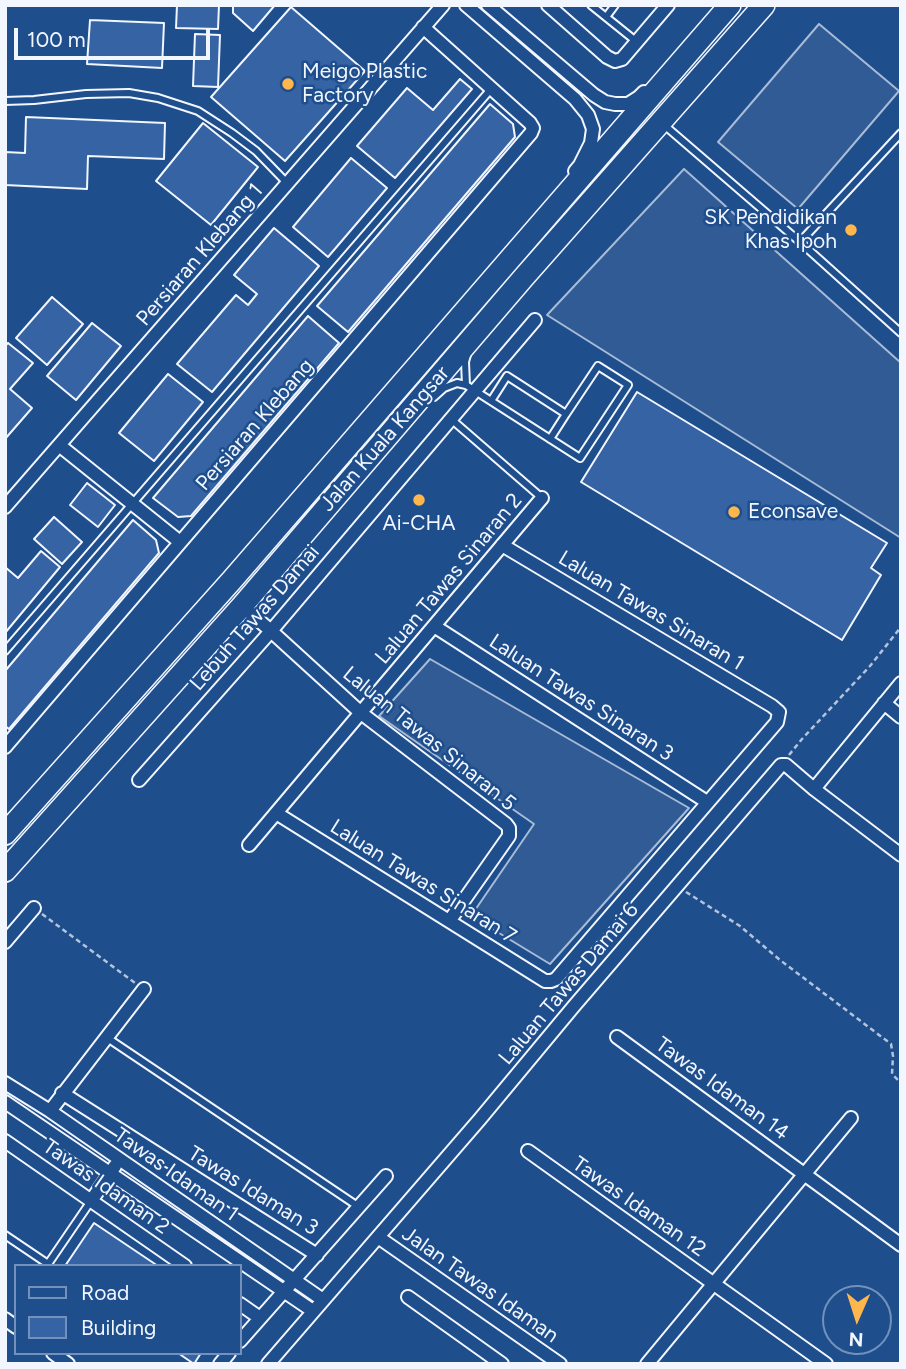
<!DOCTYPE html>
<html>
<head>
<meta charset="utf-8">
<style>
	body { margin:0 }
	#map { position:relative; width:906px; height:1369px; overflow:hidden; background:#1f4e8c; font-family:Figtree,sans-serif }
	canvas { display:block }
	.frame { position:absolute; inset:0; border:7px solid #f2f6ff; pointer-events:none }
	.legend { position:absolute; left:14px; top:1264px; width:228px; height:91px; box-sizing:border-box; background:#1f4e8c; border:2px solid #7391ba; margin:0; padding:9px 12px; list-style:none; font-size:21px; color:#f2f6ff }
	.legend li { display:flex; align-items:center; gap:14px; height:35px }
	.legend b { width:35px; border:2px solid #7391ba }
	.north { position:absolute; left:822px; top:1285px; width:70px; height:70px; box-sizing:border-box; background:#1f4e8c; border:2px solid #7391ba; border-radius:50%; rotate:183deg; font-size:19px; font-weight:700; line-height:28px; text-align:center; color:#f2f6ff }
	.north::after { content:''; display:block; margin:auto; width:24px; height:32px; background:#ffb74d; clip-path:polygon(50% 0,100% 100%,50% 72%,0 100%) }
	.scale { position:absolute; left:14px; top:28px; width:196px; height:32px; box-sizing:border-box; border:4px solid #f2f6ff; border-top:0; padding-left:9px; font-size:21px; line-height:24px; white-space:nowrap; color:#f2f6ff; -webkit-text-stroke:5px #1f4e8c; paint-order:stroke }
</style>
</head>
<body>
<div id="map">
<canvas width="906" height="1369"></canvas>
<div class="frame"></div>
<ul class="legend">
<li><b style="height:9px;background:#1f4e8c"></b>Road</li>
<li><b style="height:19px;background:#3563a3"></b>Building</li>
</ul>
<div class="north">N</div>
<div class="scale">100 m</div>
</div>
<script>
const ctx = document.querySelector('canvas').getContext('2d');
ctx.lineJoin = 'round';
function fillPath(path, color) { ctx.fillStyle = color; ctx.fill(path, 'evenodd'); }
const poly = rows => new Path2D(rows.map(r => 'M' + r).join(''));
function strokePath(path, color, width, dash) { ctx.strokeStyle = color; ctx.lineWidth = width; ctx.lineCap = dash ? 'butt' : 'round'; ctx.setLineDash(dash || []); ctx.stroke(path); }
function label(font, color, halo, rows, align = 'center') {
  ctx.font = font + ' Figtree,sans-serif'; ctx.lineWidth = 5; ctx.setLineDash([]); ctx.textBaseline = 'middle'; ctx.strokeStyle = halo; ctx.fillStyle = color; for (const [text, x, y, turn = 0] of rows) {
    ctx.save(); ctx.translate(x, y); ctx.rotate((+turn || 0) * Math.PI / 180); ctx.textAlign = isNaN(turn) ? turn : align; if (halo) ctx.strokeText(text, 0, 0); ctx.fillText(text, 0, 0); ctx.restore();
  }
}
const built = poly([
	[819,24,899,91,798,209,718,142,819,24],
	[684,169,901,363,901,538,547,315,684,169],
	[430,659,689,808,550,964,471,916,534,824,379,716,430,659]
]);
fillPath(built, '#305b95');
strokePath(built, '#a8bbd7', 2);
const building = poly([
	[177,5,219,5,218,29,176,28,177,5],
	[233,5,275,5,253,31,233,13,233,5],
	[291,7,365,71,285,161,211,97,291,7],
	[90,20,164,23,162,68,87,64,90,20],
	[195,34,220,35,218,87,193,86,195,34],
	[460,79,472,89,395,178,357,146,407,88,433,110,460,79],
	[490,104,513,124,515,137,348,332,317,306,490,104],
	[26,117,165,123,164,159,88,156,87,189,5,185,5,152,25,153,26,117],
	[203,123,258,167,211,225,156,181,203,123],
	[351,158,387,188,328,257,293,227,351,158],
	[274,228,319,266,212,392,177,364,236,295,248,305,257,294,234,275,274,228],
	[52,297,83,324,47,365,16,338,52,297],
	[308,316,339,343,191,516,178,517,153,498,308,316],
	[92,323,121,346,76,400,47,376,92,323],
	[8,343,33,363,10,389,32,408,5,439,5,346,8,343],
	[168,374,203,402,154,461,119,433,168,374],
	[637,392,887,543,871,568,881,575,842,640,581,482,637,392],
	[87,483,115,505,98,527,70,505,87,483],
	[54,517,82,542,62,564,34,539,54,517],
	[133,520,156,540,159,553,9,729,5,726,5,671,133,520],
	[41,551,60,567,5,633,5,567,18,578,41,551],
	[94,1223,158,1266,65,1266,94,1223],
	[178,1353,201,1353,194,1364,178,1353]
]);
fillPath(building, '#3563a3');
strokePath(building, '#f2f6ff', 2);
const lane = poly([
	[591,5,637,42],
	[606,17,615,5],
	[5,101,34,100,86,94,129,93,158,98,198,111,232,133,256,151,287,183],
	[663,124,800,242,901,333],
	[800,242,901,133],
	[466,385,465,362,467,355],
	[434,397,444,388,457,383,466,385,491,401,507,376,566,414,598,366,628,385,580,458,491,401],
	[451,419,542,498],
	[550,439,566,414],
	[5,651,491,89],
	[106,1037,359,1207],
	[5,1235,48,1264,91,1201]
]);
const street = poly([
	[466,5,575,99,588,115,593,129,591,143,580,165,575,171],
	[488,5,594,95,605,102,615,104,628,104,639,97,644,92],
	[548,5,607,57,615,61,622,59,668,5],
	[59,445,180,542],
	[5,507,443,5],
	[242,606,271,631,361,713,506,824,509,828,509,836,450,920],
	[434,626,707,802],
	[884,703,901,717],
	[5,747,531,133,533,128,530,123,423,27],
	[139,780,271,631,535,320],
	[814,789,901,683],
	[276,813,545,981,551,981,556,979,777,722,779,712,772,706,502,545],
	[249,845,542,498],
	[5,942,34,908],
	[617,1037,901,1245],
	[5,1083,50,1111,323,1300],
	[62,1093,317,1255],
	[5,1102,313,1311],
	[50,1111,144,989],
	[5,1141,185,1266],
	[528,1151,826,1364],
	[91,1201,115,1166],
	[378,1237,560,1364],
	[408,1297,502,1364],
	[240,1304,260,1318],
	[5,1319,16,1327],
	[240,1341,386,1176],
	[53,1353,68,1364],
	[220,1364,229,1353],
	[268,1364,480,1119,574,1006,781,765,786,765,814,789,901,855],
	[647,1364,851,1118]
]);
const highway = poly([
	[5,834,232,580,730,5],
	[5,871,242,606,524,277,764,5]
]);
strokePath(lane, '#f2f6ff', 10);
strokePath(street, '#f2f6ff', 16);
strokePath(highway, '#f2f6ff', 24);
strokePath(poly([
	[789,755,802,739,870,666,901,627],
	[686,892,740,926,780,960,891,1044,893,1056,892,1074,901,1083],
	[42,914,135,983]
]), '#b3c4dc', 2.5, [5, 3.5]);
strokePath(lane, '#1f4e8c', 6);
strokePath(street, '#1f4e8c', 12);
strokePath(highway, '#1f4e8c', 21);
for (const [x, y, r, color] of [
	[288,84,7,"#ffb74d"],
	[851,230,7,"#ffb74d"],
	[419,500,7,"#ffb74d"],
	[734,512,7,"#ffb74d"]
]) { const dot = new Path2D(); dot.arc(x, y, r, 0, 2 * Math.PI); ctx.fillStyle = color; ctx.fill(dot); strokePath(dot, '#1f4e8c', 2.5); }
label('21px', '#f2f6ff', '#1f4e8c', [
	["Meigo Plastic",302,72],
	["Factory",302,96],
	["SK Pendidikan",837,218,"right"],
	["Khas Ipoh",837,242,"right"],
	["Econsave",748,512],
	["Ai-CHA",419,524,"center"]
], 'left');
label('21px', '#f2f6ff', '#1f4e8c', [
	["Persiaran Klebang 1",200,255,-49],
	["Persiaran Klebang",255,425,-49],
	["Jalan Kuala Kangsar",385,439,-49],
	["Laluan Tawas Sinaran 2",449,579,-50],
	["Laluan Tawas Sinaran 1",651,611,31],
	["Lebuh Tawas Damai",255,618,-49],
	["Laluan Tawas Sinaran 3",581,698,33],
	["Laluan Tawas Sinaran 5",429,739,39],
	["Laluan Tawas Sinaran 7",423,882,32],
	["Laluan Tawas Damai 6",569,984,-50],
	["Tawas Idaman 14",722,1089,36],
	["Tawas Idaman 1",176,1175,35],
	["Tawas Idaman 2",106,1187,35],
	["Tawas Idaman 3",253,1191,32],
	["Tawas Idaman 12",639,1207,35],
	["Jalan Tawas Idaman",480,1285,35]
]);
</script>
</body>
</html>
